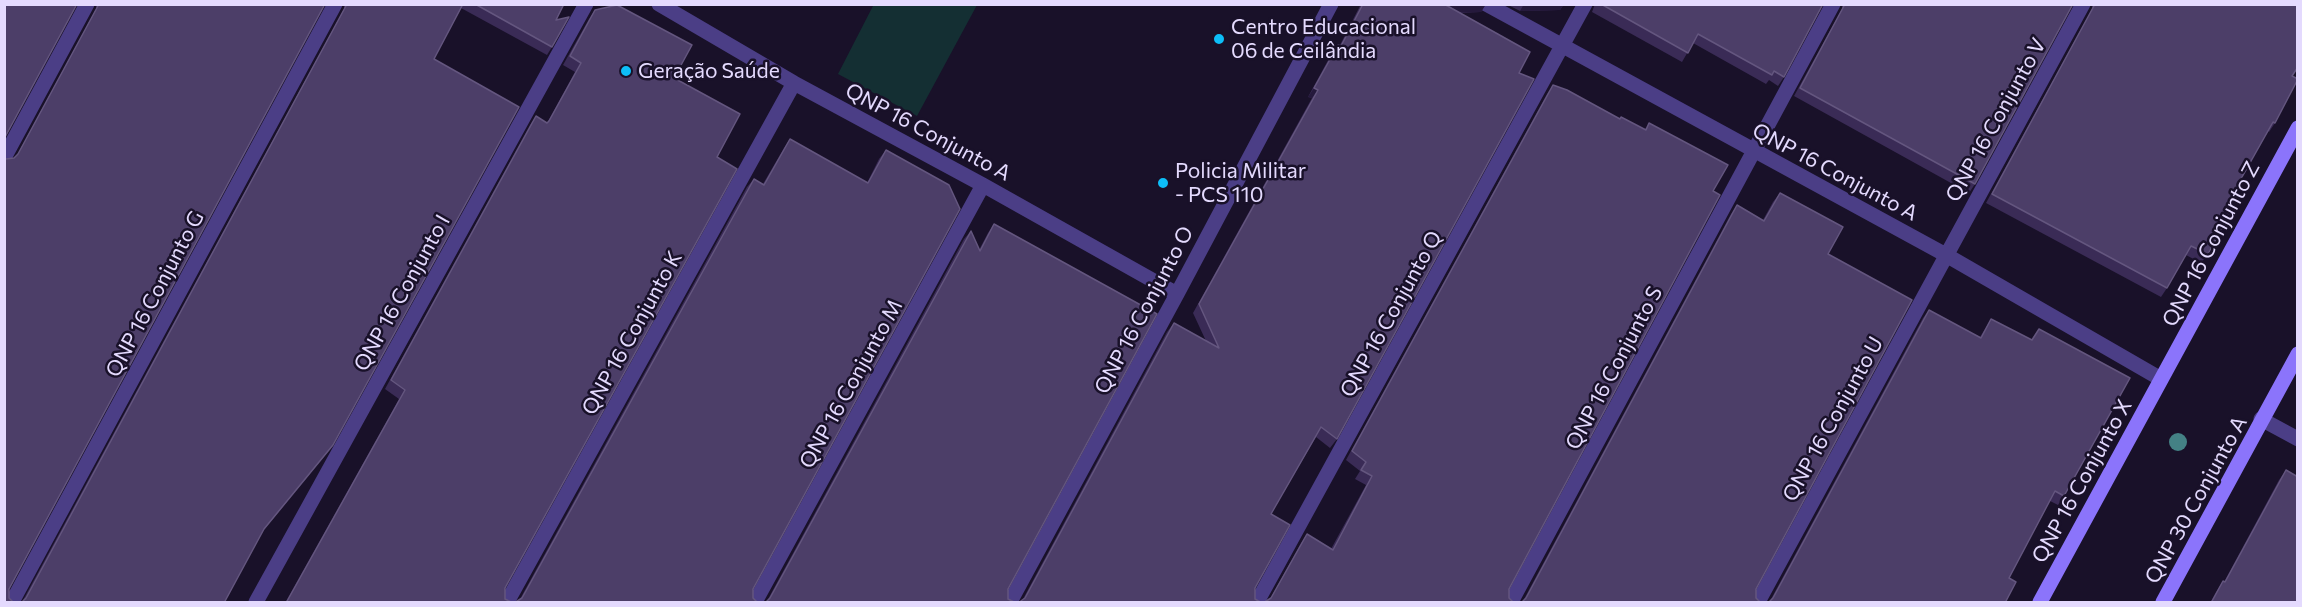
<!DOCTYPE html>
<html>
<head>
<meta charset="utf-8">
<style>
	body { margin:0 }
	#map { position:relative; width:2302px; height:607px; overflow:hidden; background:#191129; font-family:Commissioner,sans-serif }
	canvas { display:block }
	.frame { position:absolute; inset:0; border:6px solid #e4dafe; pointer-events:none }
</style>
</head>
<body>
<div id="map">
<canvas width="2302" height="607"></canvas>
<div class="frame"></div>
</div>
<script>
const ctx = document.querySelector('canvas').getContext('2d');
ctx.lineJoin = 'round';
function fillPath(path, color) { ctx.fillStyle = color; ctx.fill(path, 'evenodd'); }
const poly = rows => new Path2D(rows.map(r => 'M' + r).join(''));
function strokePath(path, color, width, dash) { ctx.strokeStyle = color; ctx.lineWidth = width; ctx.lineCap = dash ? 'butt' : 'round'; ctx.setLineDash(dash || []); ctx.stroke(path); }
function label(font, color, halo, rows, align = 'center') {
  ctx.font = font + ' Commissioner,sans-serif'; ctx.lineWidth = 5; ctx.setLineDash([]); ctx.textBaseline = 'middle'; ctx.strokeStyle = halo; ctx.fillStyle = color; for (const [text, x, y, turn = 0] of rows) {
    ctx.save(); ctx.translate(x, y); ctx.rotate((+turn || 0) * Math.PI / 180); ctx.textAlign = isNaN(turn) ? turn : align; if (halo) ctx.strokeText(text, 0, 0); ctx.fillText(text, 0, 0); ctx.restore();
  }
}
fillPath(poly([
	[874,4,977,5,917,116,838,74]
]), '#142f33');
strokePath(poly([
	[659,4,794,83,983,185,1177,294],
	[1486,4,1946,255,2161,379],
	[4,158,87,4],
	[2261,419,2298,439],
	[12,602,335,4],
	[256,602,586,4],
	[507,602,794,83],
	[755,602,983,185],
	[1010,602,1177,294,1331,4],
	[1257,602,1585,4],
	[1511,602,1833,4],
	[1758,602,2083,4]
]), '#4b3e86', 15);
strokePath(poly([
	[2040,602,2298,128],
	[2163,602,2298,354]
]), '#8b74fb', 15);
ctx.fillStyle = '#448185';
for (const [x, y] of [
	[2178,442]
]) { ctx.beginPath(); ctx.arc(x, y, 9, 0, 2 * Math.PI); ctx.fill(); }
fillPath(poly([
	[96,4,325,4,9,589,9,598,4,603,6,159,14,158,16,157,96,9],
	[344,4,564,4,556,20,552,47,547,55,461,8,434,59,333,445,262,532,22,602,344,9],
	[1361,4,1486,4,1481,12,1458,13,1519,73,1337,439,1330,448,1316,437,1271,514,1255,588,1255,599,1023,599,1167,332,1174,323,1206,341,1193,313,1312,98,1308,97,1332,53,1338,45,1340,45],
	[1506,4,1564,4,1560,10,1520,11],
	[1595,4,1823,4,1784,77,1778,86,1769,80,1766,84,1693,43,1682,62,1592,12],
	[1842,4,2073,4,1975,184,1969,193,1794,96,1842,9],
	[2092,4,2298,4,2292,76,2275,123,2269,132,2268,131,2224,209,2208,254,2201,263,2186,255,2167,288,2161,297,1986,203,2092,9],
	[595,10,674,78,717,157,505,588,505,599,513,603,285,603,399,399,385,389,530,125,536,116,547,123,575,72,563,65,589,19],
	[1553,85,1620,119,1645,129,1649,123,1713,191,1509,589,1509,598,1513,602,1522,602,1523,601,1731,214,1737,205,1763,220,1773,202,1780,193,1828,254,1756,589,1756,598,1760,602,1769,602,1770,601,1923,318,1929,310,1980,337,1991,319,2031,340,2039,329,2064,496,2058,505,2050,501,2009,578,2005,603,1263,603,1270,599,1301,543,1307,534,1331,549,1366,485,1355,479,1360,471,1346,460,1547,94],
	[790,139,867,183,879,159,886,150,753,589,753,598,757,602,766,602,767,601,964,239,971,231,979,250,988,233,994,224,1008,589,1008,599,1016,603,514,603,520,599,747,187,754,179,763,184,784,148],
	[2286,470,2298,603,2210,603,2216,592,2223,581,2224,582,2279,480]
]), '#3a2b56');
fillPath(poly([
	[1443,4,1486,4,1481,12,1437,13],
	[1524,4,1564,4,1560,10,1520,11],
	[1314,88,1318,90,1312,98,1308,97],
	[333,445,327,453,258,537,264,529]
]), '#25193c');
const building = poly([
	[4,4,77,4,4,139,4,4],
	[99,4,325,4,9,589,9,598,14,603,4,603,4,158,6,159,14,158,18,154,99,4],
	[347,4,463,4,434,59,519,107,333,445,264,529,224,603,18,603,22,602,26,598,347,4],
	[475,4,564,4,556,20,569,17,552,47,475,4],
	[1363,4,1444,4,1530,52,1519,73,1534,79,1337,439,1321,427,1271,514,1290,525,1255,588,1255,599,1262,603,1018,603,1025,598,1174,323,1219,348,1199,304,1318,90,1314,88,1338,45,1341,46,1363,4],
	[1601,4,1823,4,1784,77,1774,71,1772,75,1698,34,1688,53,1601,4],
	[1845,4,2073,4,1975,184,1800,88,1845,4],
	[2095,4,2298,4,2298,67,2292,76,2298,79,2275,123,2273,122,2224,209,2231,212,2208,254,2191,246,2167,288,1992,194,2095,4],
	[617,5,692,45,674,78,740,114,717,157,737,169,505,588,505,599,513,603,286,603,405,390,391,380,536,116,547,123,549,121,581,63,570,56,595,10,617,5],
	[1553,85,1567,90,1620,119,1621,117,1646,130,1649,123,1728,165,1713,191,1720,195,1509,589,1509,598,1513,602,1522,602,1526,598,1737,205,1764,221,1780,193,1843,227,1828,254,1912,300,1756,589,1756,598,1760,602,1769,602,1773,598,1929,310,1981,338,1991,319,2032,340,2039,329,2130,378,2064,496,2055,491,2009,578,2016,582,2005,603,1263,603,1271,598,1307,534,1333,550,1372,476,1361,470,1366,462,1352,451,1553,85],
	[790,139,868,183,886,150,949,185,960,209,753,589,753,598,757,602,766,602,770,598,971,231,980,251,994,224,1157,314,1008,589,1008,599,1016,603,514,603,522,598,754,179,764,185,790,139],
	[2286,470,2298,477,2298,603,2211,603,2223,581,2225,582,2286,470]
]);
fillPath(building, '#4c3e68');
strokePath(building, '#64567f', 1.5);
for (const [x, y, r, color] of [
	[1219,39,6,"#0dbef8"],
	[626,71,6,"#0dbef8"],
	[1163,183,6,"#0dbef8"]
]) { const dot = new Path2D(); dot.arc(x, y, r, 0, 2 * Math.PI); ctx.fillStyle = color; ctx.fill(dot); strokePath(dot, '#191129', 2); }
label('21px', '#e4dafe', '#191129', [
	["Centro Educacional",1231,27],
	["06 de Ceilândia",1231,51],
	["Geração Saúde",638,71],
	["Policia Militar",1175,171],
	["- PCS 110",1175,195]
], 'left');
label('21px', '#e4dafe', '#191129', [
	["QNP 16 Conjunto V",1996,120,-61],
	["QNP 16 Conjunto A",928,132,28],
	["QNP 16 Conjunto A",1835,172,28],
	["QNP 16 Conjunto Z",2211,244,-62],
	["QNP 16 Conjunto I",402,293,-61],
	["QNP 16 Conjunto G",155,294,-62],
	["QNP 16 Conjunto O",1144,310,-62],
	["QNP 16 Conjunto Q",1391,314,-61],
	["QNP 16 Conjunto K",632,333,-61],
	["QNP 16 Conjunto S",1614,368,-62],
	["QNP 16 Conjunto M",851,384,-61],
	["QNP 16 Conjunto U",1833,419,-61],
	["QNP 16 Conjunto X",2082,481,-61],
	["QNP 30 Conjunto A",2196,500,-61]
]);
</script>
</body>
</html>
